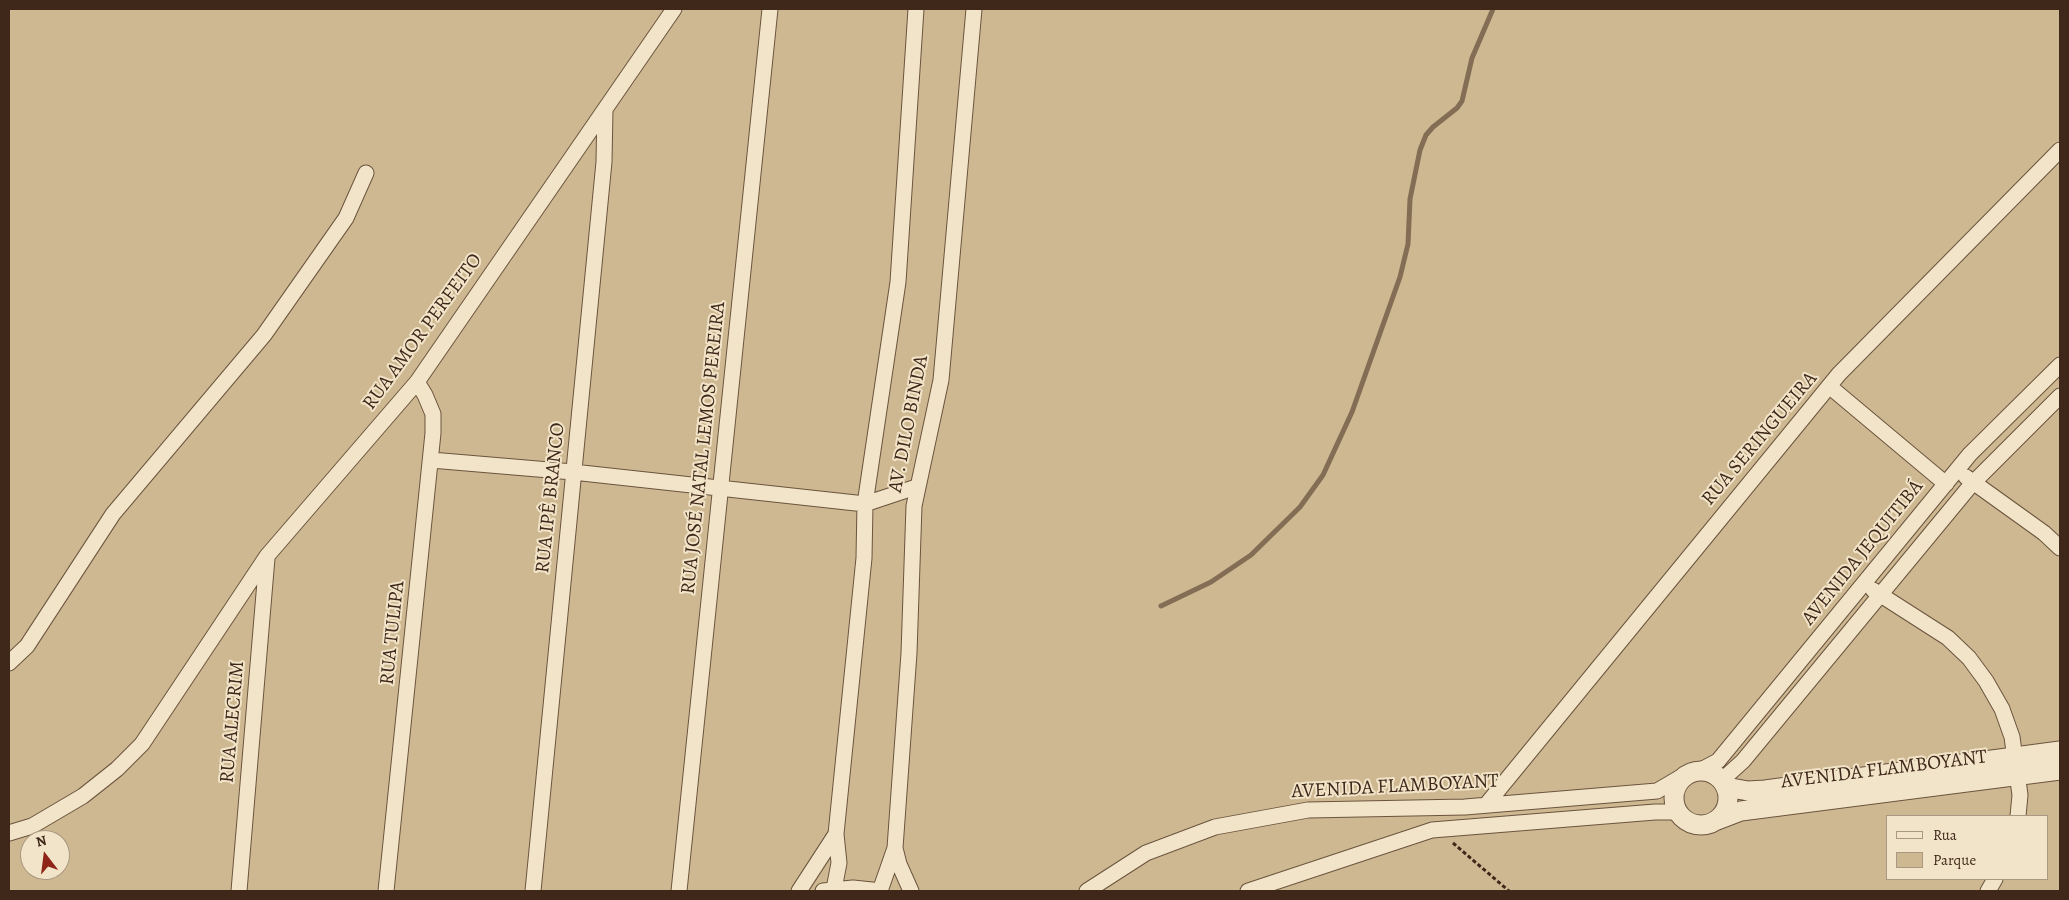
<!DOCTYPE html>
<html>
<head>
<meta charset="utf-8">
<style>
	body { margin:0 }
	#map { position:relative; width:2069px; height:900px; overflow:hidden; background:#ebd6ab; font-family:Alegreya,serif }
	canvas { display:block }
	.frame { position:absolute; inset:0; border:10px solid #3f281a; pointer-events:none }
	.legend { position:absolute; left:1886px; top:815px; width:162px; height:65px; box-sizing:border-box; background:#f2e4c8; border:1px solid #aa9982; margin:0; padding:6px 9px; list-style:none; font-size:15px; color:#3f281a }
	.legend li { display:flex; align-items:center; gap:10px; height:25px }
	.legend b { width:25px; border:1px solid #aa9982 }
	.north { position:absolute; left:20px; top:830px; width:50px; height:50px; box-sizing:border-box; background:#f2e4c8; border:1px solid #aa9982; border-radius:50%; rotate:345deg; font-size:14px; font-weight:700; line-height:20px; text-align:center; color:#3f281a }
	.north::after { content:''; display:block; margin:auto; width:18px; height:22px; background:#8f2418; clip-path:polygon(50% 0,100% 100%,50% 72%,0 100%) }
</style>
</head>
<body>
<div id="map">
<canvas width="2069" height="900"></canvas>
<div class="frame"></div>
<ul class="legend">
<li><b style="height:6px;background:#f2e4c8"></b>Rua</li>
<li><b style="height:14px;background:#ceb892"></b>Parque</li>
</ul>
<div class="north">N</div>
</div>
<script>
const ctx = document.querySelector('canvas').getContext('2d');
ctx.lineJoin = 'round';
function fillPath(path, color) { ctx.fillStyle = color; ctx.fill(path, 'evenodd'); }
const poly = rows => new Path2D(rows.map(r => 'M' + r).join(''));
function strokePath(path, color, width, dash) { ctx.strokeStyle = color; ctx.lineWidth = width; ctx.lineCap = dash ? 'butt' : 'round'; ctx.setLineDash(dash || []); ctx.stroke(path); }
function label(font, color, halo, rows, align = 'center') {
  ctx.font = font + ' Alegreya,serif'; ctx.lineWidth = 4; ctx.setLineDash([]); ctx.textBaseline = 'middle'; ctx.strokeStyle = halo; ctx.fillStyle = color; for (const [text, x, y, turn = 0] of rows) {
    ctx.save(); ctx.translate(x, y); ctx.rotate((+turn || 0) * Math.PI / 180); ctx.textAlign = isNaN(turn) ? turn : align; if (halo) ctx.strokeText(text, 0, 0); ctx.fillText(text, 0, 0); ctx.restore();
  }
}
fillPath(poly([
	[9,9,2060,9,2060,891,9,891],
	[1888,816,2048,816,2048,879,1888,879],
	[30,840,60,840,60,870,30,870]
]), '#ceb892');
strokePath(poly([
	[1161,606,1211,582,1251,555,1300,507,1323,475,1352,412,1400,277,1408,244,1410,199,1420,150,1426,135,1433,127,1457,108,1462,101,1472,58,1493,9]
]), '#836d54', 5);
const minor = poly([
	[1829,386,1946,484],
	[431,460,573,472,865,504,916,487],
	[1966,477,2044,533,2060,548],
	[1873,590,1948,638,1969,658,1986,681,2002,709,2012,737,2020,795,2018,816],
	[9,663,27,646,113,514,264,335,346,218,366,173],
	[1701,770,1718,761,1970,454,2060,365],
	[1722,780,1743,761,1971,485,2060,396],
	[1486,805,1839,374,2060,150],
	[9,833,32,826,83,796,117,769,142,744,267,556,417,382,674,9],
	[895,848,899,864,911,891],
	[834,889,839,863,836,834,864,558,865,504,898,282,916,9],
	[239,891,267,558],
	[386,891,433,433,433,414,425,395,417,382],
	[533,891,604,162,605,109],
	[679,891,770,9],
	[799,891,836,834],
	[823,891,853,888,881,891],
	[880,891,895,848,909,653,914,506,941,380,974,9],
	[1087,891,1146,853,1215,827,1308,810,1465,807,1657,791,1686,774],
	[1248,891,1432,830,1655,812,1674,812,1679,815],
	[1988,891,1995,879]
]);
const tertiary = poly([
	'1674 798a27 27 0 1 1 54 0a27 27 0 1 1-54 0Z',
	[1726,787,1748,791,1765,790,2060,751],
	[1715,821,1741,811,2060,770]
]);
strokePath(minor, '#6a543e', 17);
strokePath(tertiary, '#6a543e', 21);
strokePath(poly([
	[1453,843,1509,891]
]), '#3f281a', 3, [4, 2.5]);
strokePath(minor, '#f2e4c8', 15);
strokePath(tertiary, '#f2e4c8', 19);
label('20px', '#3f281a', '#f2e4c8', [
	["RUA AMOR PERFEITO",423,332,-54],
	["AV. DILO BINDA",909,424,-79],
	["RUA SERINGUEIRA",1760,439,-50],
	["RUA JOSÉ NATAL LEMOS PEREIRA",704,448,-84],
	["RUA IPÊ BRANCO",551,498,-84],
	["AVENIDA JEQUITIBÁ",1863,553,-51],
	["RUA TULIPA",393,633,-84],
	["RUA ALECRIM",233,722,-85],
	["AVENIDA FLAMBOYANT",1884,770,-7],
	["AVENIDA FLAMBOYANT",1395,787,-3]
]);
</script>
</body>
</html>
